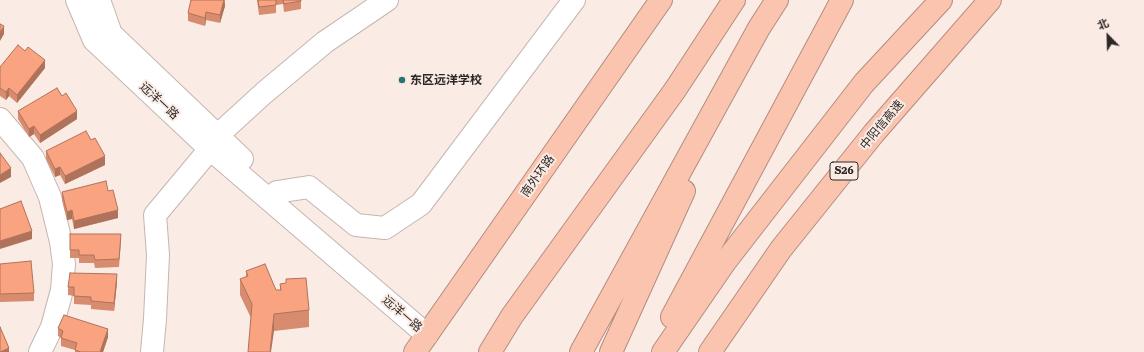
<!DOCTYPE html>
<html>
<head>
<meta charset="utf-8">
<style>
	body { margin:0 }
	#map { position:relative; width:1144px; height:352px; overflow:hidden; background:#faebe5; font-family:"Roboto Serif","Noto Sans SC",serif }
	canvas { display:block }
	.north { position:absolute; left:1088px; top:16px; width:40px; height:40px; -webkit-text-stroke:3px #faebe5; paint-order:stroke; rotate:337deg; font-size:11px; font-weight:700; line-height:16px; text-align:center; color:#2d2826 }
	.north::after { content:''; display:block; margin:auto; width:14px; height:18px; background:#2d2826; clip-path:polygon(50% 0,100% 100%,50% 72%,0 100%) }
</style>
</head>
<body>
<div id="map">
<canvas width="1144" height="352"></canvas>
<div class="north">北</div>
</div>
<script>
const ctx = document.querySelector('canvas').getContext('2d');
ctx.lineJoin = 'round';
const poly = rows => new Path2D(rows.map(r => 'M' + r).join(''));
function strokePath(path, color, width, dash) { ctx.strokeStyle = color; ctx.lineWidth = width; ctx.lineCap = dash ? 'butt' : 'round'; ctx.setLineDash(dash || []); ctx.stroke(path); }
function fillPath(path, color) { ctx.fillStyle = color; ctx.fill(path, 'evenodd'); }
function label(font, color, halo, rows, align = 'center') {
  ctx.font = font + ' "Roboto Serif","Noto Sans SC",serif'; ctx.lineWidth = 4; ctx.setLineDash([]); ctx.textBaseline = 'middle'; ctx.strokeStyle = halo; ctx.fillStyle = color; for (const [text, x, y, turn = 0] of rows) {
    ctx.save(); ctx.translate(x, y); ctx.rotate((+turn || 0) * Math.PI / 180); ctx.textAlign = isNaN(turn) ? turn : align; if (halo) ctx.strokeText(text, 0, 0); ctx.fillText(text, 0, 0); ctx.restore();
  }
}
const minor = poly([
	[77,0,94,40,210,149,427,335],
	[99,0,111,34,242,159],
	[0,119,33,158,50,197,61,242,64,264,62,290,52,327,40,352],
	[218,135,264,93,325,42,387,0],
	[277,192,309,187,356,225,385,228,421,204,574,0],
	[152,352,155,319,158,255,155,215,210,149]
]);
const highway = poly([
	[672,317,842,0],
	[415,352,661,0],
	[490,352,512,316,675,90,734,0],
	[581,352,759,28,777,0],
	[611,352,684,191],
	[663,352,725,262,864,83,941,0],
	[710,352,781,249,874,133,990,0]
]);
strokePath(minor, '#c4b6b1', 24);
strokePath(highway, '#b38d7f', 24);
strokePath(minor, '#fff', 22);
strokePath(highway, '#fbc4af', 22);
fillPath(poly([
	[225,0,225,6,220,23,206,20,205,26,188,21,188,13],
	[257,0,301,0,301,9,284,12,283,4,276,5,276,13,259,15],
	[0,67,45,68,17,103,9,96,6,100,0,96],
	[18,111,77,119,40,143,34,134,29,137,18,119],
	[91,140,105,165,65,184,60,175,55,177,46,159,46,151],
	[108,191,118,218,74,229,72,219,67,220,62,200,62,192],
	[70,234,121,242,119,267,95,268,94,263,79,263,79,258,70,258],
	[0,264,34,293,34,301,0,302],
	[246,271,276,290,280,290,280,284,309,310,309,327,274,331,251,318,240,295,240,279,246,277],
	[117,282,114,311,91,309,91,305,74,304,74,296,68,295,68,287],
	[58,328,108,337,103,352,75,352,75,350,61,346,61,338,58,336]
]), '#d78c6f');
fillPath(poly([
	[224,0,225,6,220,23,220,15],
	[206,12,206,20,205,26,205,18],
	[4,26,4,34,0,41,0,33],
	[45,60,45,68,17,103,17,95],
	[9,88,9,96,6,100,6,92],
	[77,111,77,119,40,143,40,135],
	[34,126,34,134,29,137,29,129],
	[105,156,105,165,65,184,65,176],
	[60,167,60,175,55,177,55,169],
	[11,168,11,177,0,183,0,175],
	[72,210,72,219,67,220,67,212],
	[118,210,118,218,74,229,74,221],
	[32,231,32,239,0,249,0,241],
	[117,274,117,282,114,311,114,303],
	[274,314,274,331,271,352,270,352],
	[108,329,108,337,103,352,100,352],
	[9,348,9,352,0,352]
]), '#af725a');
const building = poly([
	[191,0,224,0,220,15,206,12,205,18,188,13,191,0],
	[258,0,276,0,276,5,259,7,258,0],
	[283,0,301,0,301,1,284,4,283,0],
	[0,24,4,26,0,33,0,24],
	[18,45,25,51,28,47,45,60,17,95,9,88,6,92,0,88,0,67,18,45],
	[57,88,62,96,66,93,77,111,40,135,34,126,29,129,18,111,57,88],
	[86,131,91,140,95,138,105,156,65,176,60,167,55,169,46,151,86,131],
	[0,153,11,168,0,175,0,153],
	[106,181,108,191,113,190,118,210,74,221,72,210,67,212,62,192,106,181],
	[21,201,32,231,0,241,0,209,21,201],
	[70,234,121,234,119,259,95,260,94,255,79,255,79,250,70,250,70,234],
	[31,261,34,293,0,294,0,264,31,261],
	[265,264,276,290,281,290,280,284,286,283,286,279,306,278,309,310,274,314,270,352,248,352,252,304,240,279,248,276,246,271,265,264],
	[70,273,117,274,114,303,91,301,91,297,74,296,74,287,68,287,70,273],
	[64,315,108,329,100,352,81,352,75,350,77,343,61,338,63,331,58,328,64,315],
	[0,327,9,348,0,352,0,327]
]);
fillPath(building, '#faa381');
strokePath(building, '#af725a', 1);
for (const [x, y, r, color] of [
	[402,80,4,"#297370"]
]) { const dot = new Path2D(); dot.arc(x, y, r, 0, 2 * Math.PI); ctx.fillStyle = color; ctx.fill(dot); strokePath(dot, '#faebe5', 1.5); }
for (const [x, y, w] of [
	[844,171,28]
]) { const box = new Path2D(); box.roundRect(x - w / 2, y - 9, w, 18, 3); ctx.fillStyle = '#faebe5'; ctx.fill(box); strokePath(box, '#2d2826', 1); }
label('bold 11px', '#2d2826', null, [
	["S26",844,171]
]);
label('bold 12px', '#2d2826', '#faebe5', [
	["东区远洋学校",410,80]
], 'left');
label('12px', '#2d2826', '#faebe5', [
	["远洋一路",159,101,43],
	["中阳信高速",882,125,-50],
	["南外环路",538,176,-55],
	["远洋一路",402,314,41]
]);
</script>
</body>
</html>
